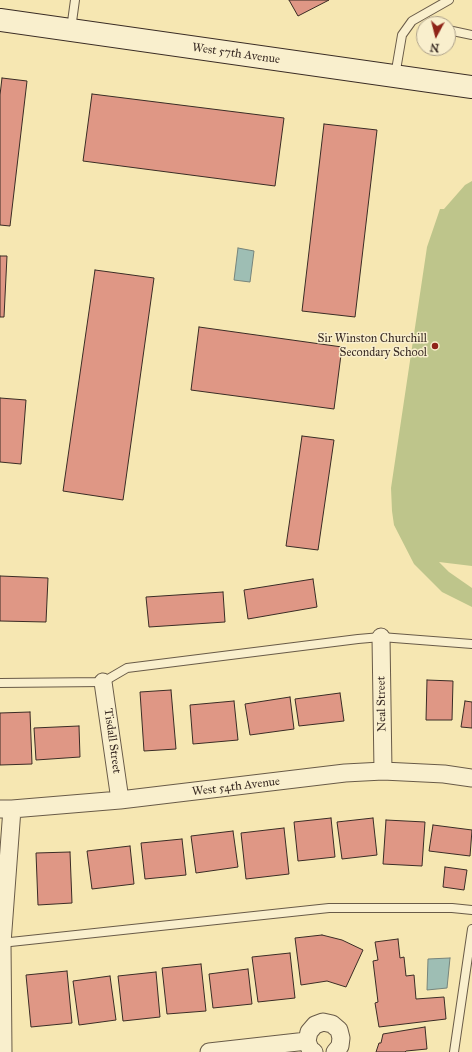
<!DOCTYPE html>
<html>
<head>
<meta charset="utf-8">
<style>
	body { margin:0 }
	#map { position:relative; width:472px; height:1052px; overflow:hidden; background:#f6e7b2; font-family:"IM FELL Great Primer",serif }
	canvas { display:block }
	.north { position:absolute; left:416px; top:16px; width:40px; height:40px; box-sizing:border-box; background:#f9efcd; border:1px solid #ada18a; border-radius:50%; rotate:187deg; font-size:11px; font-weight:700; line-height:16px; text-align:center; color:#3a2c25 }
	.north::after { content:''; display:block; margin:auto; width:14px; height:18px; background:#8f2418; clip-path:polygon(50% 0,100% 100%,50% 72%,0 100%) }
</style>
</head>
<body>
<div id="map">
<canvas width="472" height="1052"></canvas>
<div class="north">N</div>
</div>
<script>
const ctx = document.querySelector('canvas').getContext('2d');
ctx.lineJoin = 'round';
function fillPath(path, color) { ctx.fillStyle = color; ctx.fill(path, 'evenodd'); }
const poly = rows => new Path2D(rows.map(r => 'M' + r).join(''));
function strokePath(path, color, width, dash) { ctx.strokeStyle = color; ctx.lineWidth = width; ctx.lineCap = dash ? 'butt' : 'round'; ctx.setLineDash(dash || []); ctx.stroke(path); }
function label(font, color, halo, rows, align = 'center') {
  ctx.font = font + ' "IM FELL Great Primer",serif'; ctx.lineWidth = 3; ctx.setLineDash([]); ctx.textBaseline = 'middle'; ctx.strokeStyle = halo; ctx.fillStyle = color; for (const [text, x, y, turn = 0] of rows) {
    ctx.save(); ctx.translate(x, y); ctx.rotate((+turn || 0) * Math.PI / 180); ctx.textAlign = isNaN(turn) ? turn : align; if (halo) ctx.strokeText(text, 0, 0); ctx.fillText(text, 0, 0); ctx.restore();
  }
}
fillPath(poly([
	[472,181,472,566,439,562,449,572,472,588,472,607,442,592,414,564,394,525,392,511,391,488,427,247,440,209,444,209,465,185]
]), '#bec58b');
const water = poly([
	[238,248,254,251,250,282,234,280,238,248],
	[450,958,447,988,427,990,428,959,450,958]
]);
fillPath(water, '#9ebeb4');
strokePath(water, '#76847b', 1);
const building = poly([
	[289,0,329,0,298,16,289,0],
	[2,78,27,81,10,226,0,225,0,95,2,78],
	[92,94,284,118,275,186,83,161,92,94],
	[324,124,377,130,355,317,302,311,324,124],
	[0,256,7,256,4,317,0,317,0,256],
	[95,270,154,278,123,500,63,491,95,270],
	[199,327,342,347,334,409,191,390,199,327],
	[0,398,26,400,21,464,0,462,0,398],
	[302,436,334,440,318,550,286,546,302,436],
	[0,576,48,578,46,622,0,621,0,576],
	[313,579,317,607,248,619,244,590,313,579],
	[223,592,225,622,149,627,146,597,223,592],
	[427,680,453,681,452,720,426,720,427,680],
	[171,690,176,749,144,751,140,692,171,690],
	[340,693,344,721,299,726,295,699,340,693],
	[290,697,294,729,250,735,245,704,290,697],
	[234,701,238,740,193,744,190,705,234,701],
	[465,701,472,702,472,728,461,727,465,701],
	[30,712,32,764,0,765,0,713,30,712],
	[79,726,80,757,36,760,34,728,79,726],
	[331,818,335,857,298,861,294,822,331,818],
	[373,818,377,855,342,859,337,822,373,818],
	[386,820,425,822,422,866,383,864,386,820],
	[433,825,472,830,470,856,429,851,433,825],
	[284,828,289,874,246,879,241,833,284,828],
	[233,831,238,867,196,873,191,836,233,831],
	[182,839,186,875,145,879,141,843,182,839],
	[130,846,134,884,92,889,87,851,130,846],
	[70,852,72,903,38,905,36,853,70,852],
	[445,867,467,870,464,890,443,887,445,867],
	[322,935,342,940,363,950,346,987,327,981,301,985,295,938,322,935],
	[398,939,400,958,404,957,406,976,414,975,416,999,444,997,446,1019,379,1027,375,1003,378,1002,373,961,378,960,375,942,398,939],
	[290,953,295,998,258,1002,252,957,290,953],
	[201,964,206,1011,167,1014,162,968,201,964],
	[248,969,252,1004,213,1008,209,974,248,969],
	[67,971,72,1023,31,1027,26,975,67,971],
	[156,972,160,1017,123,1021,118,976,156,972],
	[110,976,116,1020,79,1025,73,981,110,976],
	[425,1027,427,1049,406,1051,405,1052,376,1052,379,1043,381,1043,383,1034,425,1027]
]);
fillPath(building, '#df9785');
strokePath(building, '#3a2c25', 1);
const lane = poly([
	[71,29,75,0],
	[448,30,472,35],
	[395,76,402,35,412,21,449,0],
	[0,683,103,682,127,668,358,639,381,637,472,644],
	[1,943,329,908,452,908,472,910],
	[454,1052,472,929]
]);
const street = poly([
	[381,637,383,771],
	[103,682,120,800],
	[0,809,12,809,120,800,345,773,383,771,444,774,472,778],
	[3,1052,2,943,12,809],
	[209,1052,307,1041],
	[314,1052,310,1049,307,1041,309,1032,315,1025,323,1022,332,1024,339,1030,341,1038,340,1046,335,1052]
]);
const secondary = poly([
	[0,20,472,87]
]);
strokePath(lane, '#695b48', 10);
strokePath(street, '#695b48', 19);
strokePath(secondary, '#3a2c25', 24);
strokePath(lane, '#f9efcd', 8);
strokePath(street, '#f9efcd', 17);
strokePath(secondary, '#f9efcd', 22);
for (const [x, y, r, color] of [
	[435,346,4,"#8f2418"]
]) { const dot = new Path2D(); dot.arc(x, y, r, 0, 2 * Math.PI); ctx.fillStyle = color; ctx.fill(dot); strokePath(dot, '#f9efcd', 1.5); }
label('12px', '#3a2c25', '#f9efcd', [
	["West 57th Avenue",236,54,8],
	["Neal Street",382,704,-91],
	["Tisdall Street",112,741,82],
	["West 54th Avenue",236,787,-7]
]);
label('12px', '#3a2c25', '#f9efcd', [
	["Sir Winston Churchill",427,339],
	["Secondary School",427,353]
], 'right');
</script>
</body>
</html>
